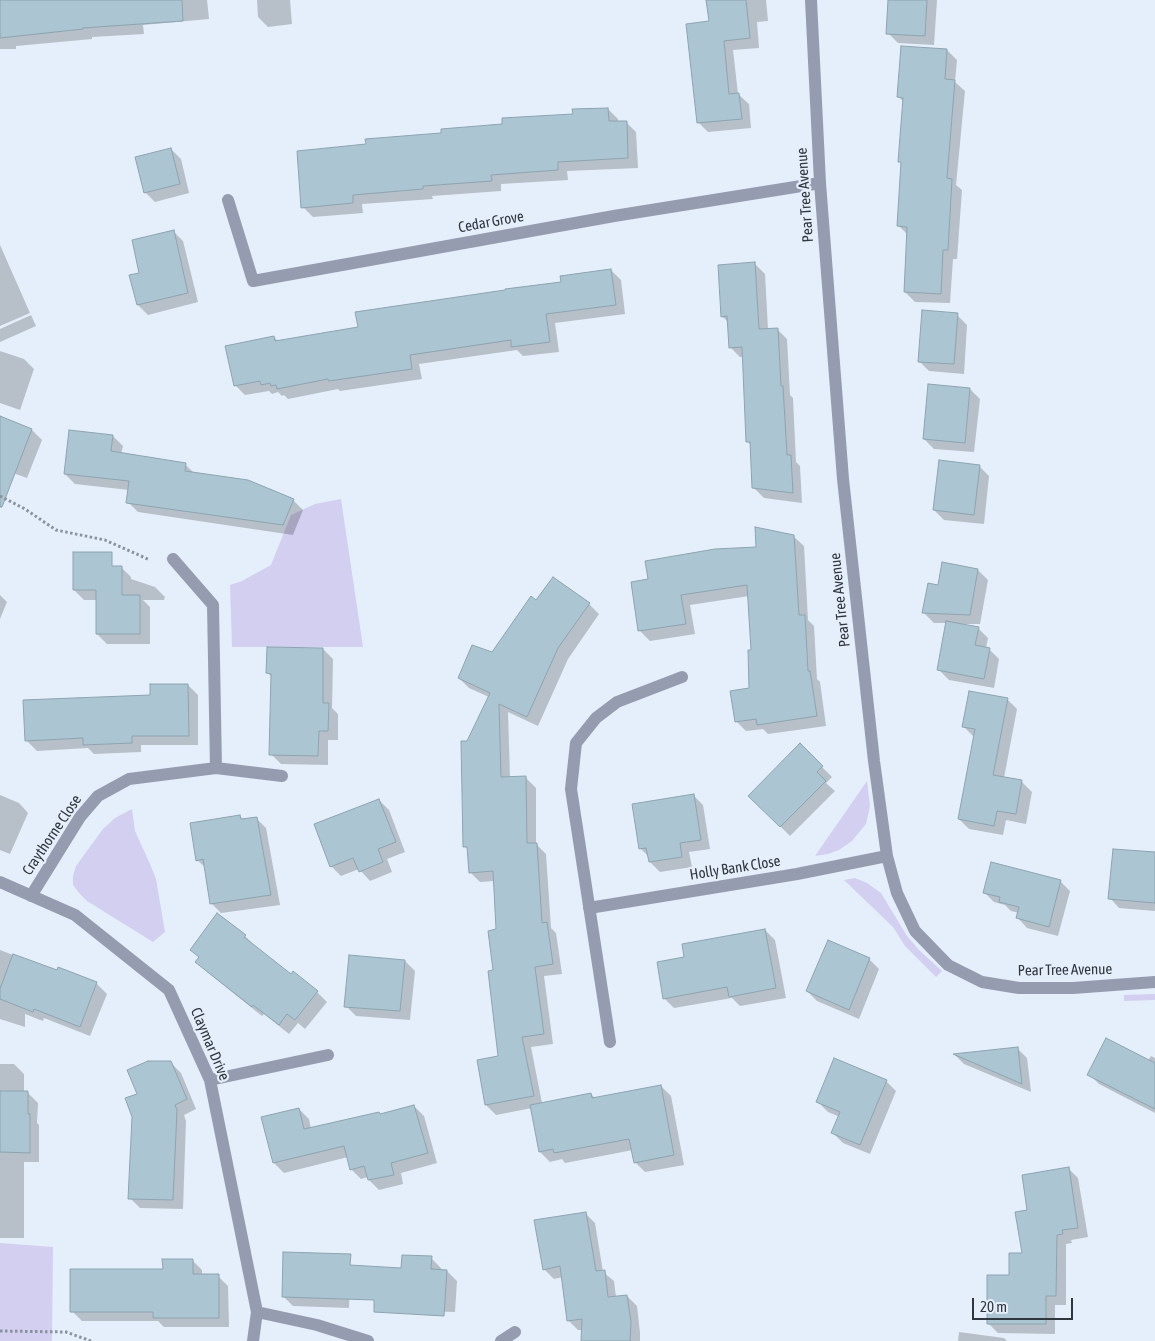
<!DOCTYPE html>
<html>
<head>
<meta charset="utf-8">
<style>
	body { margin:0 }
	#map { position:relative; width:1155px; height:1341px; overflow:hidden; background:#e5effb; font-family:"Asap Condensed",sans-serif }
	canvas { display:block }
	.scale { position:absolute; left:972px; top:1298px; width:101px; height:22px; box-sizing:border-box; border:2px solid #2f363e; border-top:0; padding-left:6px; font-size:15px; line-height:18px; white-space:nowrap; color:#2f363e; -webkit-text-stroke:4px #e5effb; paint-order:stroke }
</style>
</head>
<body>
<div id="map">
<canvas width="1155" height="1341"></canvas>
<div class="scale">20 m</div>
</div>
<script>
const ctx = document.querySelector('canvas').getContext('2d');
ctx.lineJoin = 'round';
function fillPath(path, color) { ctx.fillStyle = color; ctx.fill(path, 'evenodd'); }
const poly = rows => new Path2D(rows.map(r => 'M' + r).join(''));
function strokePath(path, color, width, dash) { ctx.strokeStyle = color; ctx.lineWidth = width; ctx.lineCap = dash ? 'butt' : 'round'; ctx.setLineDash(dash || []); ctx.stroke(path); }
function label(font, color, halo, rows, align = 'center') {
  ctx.font = font + ' "Asap Condensed",sans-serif'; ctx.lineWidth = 4.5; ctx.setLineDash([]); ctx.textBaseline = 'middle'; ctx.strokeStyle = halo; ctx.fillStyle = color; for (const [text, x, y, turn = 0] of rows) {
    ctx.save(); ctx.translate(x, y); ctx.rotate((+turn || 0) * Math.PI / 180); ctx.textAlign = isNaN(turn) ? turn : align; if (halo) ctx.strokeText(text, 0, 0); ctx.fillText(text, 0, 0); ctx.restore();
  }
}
fillPath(poly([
	[341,499,363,647,232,647,230,585,242,581,271,565,291,515,315,504],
	[867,781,870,806,866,824,852,841,839,850,828,854,815,856],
	[132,809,135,831,150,864,156,879,165,932,153,942,87,901,80,894,73,885,73,876,76,866,103,829,115,818],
	[855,878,867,883,881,893,907,936,919,950,942,971,936,977,905,946,893,927,844,880],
	[1155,994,1155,1000,1124,1001,1124,995],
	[0,1243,53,1247,52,1341,0,1341]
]), '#d3cff0');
fillPath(poly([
	[0,0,207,0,209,19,143,25,144,34,92,37,92,39,16,46,16,49,0,49],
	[257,0,290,0,292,24,268,27,258,17],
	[707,0,766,0,768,21,757,22,759,48,733,50,738,94,749,104,751,128,708,132,698,122,710,23],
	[890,0,949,0,937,0,934,45,898,43,888,33],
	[947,50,957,60,955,82,965,91,956,185,962,190,957,259,953,259,950,303,915,302,905,292,908,235,899,226,902,165,899,161,904,102,899,97],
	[608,109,618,119,618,122,626,122,636,132,638,168,567,171,568,180,501,184,501,191,432,196,433,199,362,204,363,213,313,217,303,207,367,145,574,115],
	[171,149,181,159,189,193,155,202,145,192],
	[173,231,183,241,198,302,148,315,138,305,141,274],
	[0,245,30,313,0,326],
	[755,264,765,274,768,329,777,329,787,339,790,395,793,398,796,462,800,466,802,503,764,498,754,488,751,445,748,442,744,357,740,357,730,347,729,323,722,316],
	[611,270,621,280,625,314,555,323,559,352,523,356,517,350,419,364,422,379,340,391,338,389,288,399,284,395,282,396,278,392,272,394,269,391,245,395,235,385,274,337,279,342,359,328,562,283],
	[31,315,36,326,0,342,0,329],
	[957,315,967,325,964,374,929,371,919,361],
	[0,351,24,359,34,369,20,410,0,403],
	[970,389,980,399,974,452,934,449,924,439],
	[0,418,32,430,42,440,27,478,13,473,0,486],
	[113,436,123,446,121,454,185,464,195,474,293,500,303,510,293,535,138,512,128,502,129,490,75,484,65,474],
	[979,466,989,476,984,524,944,520,934,510],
	[793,536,804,546,808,620,814,626,817,679,820,682,826,726,768,734,763,729,746,731,736,721,751,689,752,652,749,596,690,605,695,634,650,641,640,631,633,583,650,581,757,548],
	[121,567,131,577,131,579,155,587,165,597,164,600,143,600,150,607,150,644,107,644,97,634,97,600,84,600,74,590,98,568],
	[978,570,988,580,980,624,963,624,963,625,978,628,988,638,986,648,989,649,999,659,994,688,949,680,939,670,947,623,934,623,924,613,939,586],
	[553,579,589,604,599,614,568,659,538,726,508,712,510,778,526,778,536,788,536,844,546,854,551,928,556,933,562,974,544,976,553,1044,531,1047,542,1103,591,1094,596,1099,661,1086,671,1096,684,1165,645,1172,635,1162,633,1150,565,1163,562,1159,550,1162,540,1152,532,1108,496,1115,486,1105,500,1057,495,971,498,930,494,881,480,882,470,872,468,850,465,846,468,742,489,697,469,688,459,678,492,653,537,602],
	[0,595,7,602,0,619],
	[323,649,333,659,332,708,338,714,338,740,328,740,328,765,281,764,271,754,272,677,268,673],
	[188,685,198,695,198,745,141,745,141,752,94,754,88,748,37,751,27,741,152,696],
	[1007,699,1017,709,1004,778,1022,782,1032,792,1026,824,1006,820,1003,835,969,829,959,819,974,737,964,727],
	[800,745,832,777,826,783,835,791,790,836,750,796],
	[0,795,19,803,28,813,10,854,0,850],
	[693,795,703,805,710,849,689,852,692,867,660,872,650,862,649,857,641,849],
	[379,800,389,810,405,852,387,859,392,872,370,881,359,869,341,876,331,866],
	[239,816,244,820,256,818,266,828,280,905,221,913,211,903,206,868,197,860],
	[1155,860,1155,911,1119,908,1110,898],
	[1060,881,1070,891,1058,936,1027,928,1018,918,1019,913,1011,911,1005,905,994,902,984,892],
	[765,930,775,940,786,998,740,1006,732,998,674,1008,664,998,686,958],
	[245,936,255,946,291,976,317,992,327,1002,305,1029,298,1023,289,1034,264,1014,262,1016,207,972,197,962,200,958,191,950],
	[0,950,57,972,59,969,97,984,107,994,90,1036,44,1018,43,1021,25,1014,25,1027,0,1019],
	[869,959,879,969,859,1019,817,1001,807,991],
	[405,961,415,971,410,1020,356,1016,346,1006],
	[1017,1048,1027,1058,1031,1092,964,1064,955,1055],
	[1151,1056,1155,1058,1155,1113,1099,1084,1089,1074,1148,1061],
	[170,1062,181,1073,196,1109,184,1115,186,1121,183,1209,140,1208,130,1198,138,1094],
	[0,1064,14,1064,24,1074,24,1093,28,1093,38,1103,37,1123,39,1125,39,1162,24,1162,24,1238,0,1238],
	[886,1081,896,1091,870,1154,843,1143,833,1133,840,1117,828,1112,818,1102],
	[414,1106,424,1116,437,1163,401,1173,403,1184,379,1190,369,1180,368,1177,361,1179,351,1169,348,1157,284,1173,274,1163,299,1109,309,1119,311,1129,381,1115],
	[1068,1168,1078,1178,1088,1237,1071,1240,1072,1243,1066,1244,1066,1305,1055,1305,1055,1334,998,1333,988,1323,1011,1276,1023,1254,1028,1211],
	[585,1213,595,1223,603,1272,614,1281,616,1297,627,1296,637,1306,640,1333,640,1341,583,1341,583,1330,578,1330,568,1320,563,1277,554,1279,544,1269],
	[341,1255,351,1265,349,1308,293,1306,283,1296],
	[431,1258,441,1268,441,1271,447,1271,457,1281,455,1312,392,1310,403,1269],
	[192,1260,202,1270,202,1276,218,1276,228,1286,229,1327,164,1327,158,1321,82,1321,72,1311,164,1270],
	[959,1332,1004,1338,1007,1341,958,1341]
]), '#0003');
const building = poly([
	[0,0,182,0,183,21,83,28,83,29,0,38,0,0],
	[706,0,746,0,750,38,724,41,729,94,739,93,742,119,697,123,686,24,709,21,706,0],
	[888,0,927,0,925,36,886,34,888,0],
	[901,46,947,49,945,79,955,80,947,178,952,179,948,250,943,250,941,294,904,292,907,227,897,226,901,162,898,162,903,98,897,97,901,46],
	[608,108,609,121,627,121,628,158,558,162,558,170,491,175,492,181,423,186,423,189,353,195,353,203,301,208,297,151,366,144,365,139,441,133,441,129,502,124,502,118,573,114,572,109,608,108],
	[171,148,180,184,144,193,135,157,171,148],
	[174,230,188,293,137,305,129,275,139,273,132,240,174,230],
	[755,262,759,329,778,328,781,386,783,386,787,455,791,455,793,493,752,488,750,442,746,442,742,347,729,348,727,316,721,317,718,265,755,262],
	[611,269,616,305,546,314,550,342,511,347,511,340,410,355,412,369,329,381,328,379,277,389,276,385,271,386,270,383,261,385,260,381,234,386,225,346,274,336,275,341,358,327,355,312,505,290,505,289,561,282,560,276,611,269],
	[922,310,958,313,954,364,918,362,922,310],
	[928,384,970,388,965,443,923,439,928,384],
	[0,416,32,429,2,507,0,507,0,416],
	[69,430,113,435,111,451,186,463,185,471,248,480,294,499,283,525,126,503,129,481,64,474,69,430],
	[939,460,980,465,974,515,933,510,939,460],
	[755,527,794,535,799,615,805,615,808,671,810,671,817,716,757,725,756,719,735,722,730,691,749,688,748,650,751,650,747,585,681,595,686,624,638,631,631,582,648,579,645,561,715,549,756,547,755,527],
	[73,552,112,552,112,566,122,566,122,595,140,595,140,634,96,634,96,590,73,590,73,552],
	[942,562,978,569,970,615,922,613,928,583,938,585,942,562],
	[553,577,590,603,558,648,527,717,499,704,501,777,526,776,527,843,537,843,542,923,547,922,553,964,535,967,544,1034,522,1037,534,1096,485,1105,477,1060,498,1056,488,971,493,970,488,931,496,929,493,871,469,873,467,847,463,847,461,741,467,741,490,693,458,678,472,645,492,652,531,596,536,600,553,577],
	[946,621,979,627,975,645,990,648,984,679,937,670,946,621],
	[267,647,323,648,323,703,329,703,328,731,319,731,318,756,269,755,271,674,266,673,267,647],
	[150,684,188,684,189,736,132,736,132,743,83,745,83,738,25,741,23,700,150,695,150,684],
	[969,691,1008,698,993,775,1022,780,1016,814,997,811,994,826,958,819,975,729,962,727,969,691],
	[800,743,823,766,817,772,826,781,780,827,748,796,800,743],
	[694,794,701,840,680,843,682,857,649,862,646,848,639,849,632,804,694,794],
	[379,799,396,842,378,849,383,862,359,872,353,858,330,867,314,824,379,799],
	[240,815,241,819,257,817,271,895,210,904,203,859,196,861,190,823,240,815],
	[1113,849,1155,852,1155,903,1108,899,1113,849],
	[991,862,1061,880,1049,927,1016,918,1019,907,999,902,1000,897,983,893,991,862],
	[217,913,246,935,244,937,291,974,293,971,318,991,295,1020,287,1014,279,1025,253,1005,252,1007,195,962,199,957,190,950,217,913],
	[765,929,776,988,729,997,727,987,663,999,657,962,684,957,682,944,765,929],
	[828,940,870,958,849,1010,806,991,828,940],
	[13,954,57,970,58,967,97,982,80,1027,34,1009,33,1012,0,999,0,989,13,954],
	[349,955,405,960,400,1011,344,1007,349,955],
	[1106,1038,1155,1063,1155,1109,1087,1075,1106,1038],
	[1018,1047,1022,1084,953,1054,1018,1047],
	[834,1058,887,1080,860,1145,831,1133,840,1112,816,1102,834,1058],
	[148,1061,171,1061,187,1099,175,1105,177,1110,173,1200,128,1199,132,1117,125,1098,137,1094,127,1070,148,1061],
	[661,1085,674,1155,634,1163,629,1139,554,1153,553,1149,539,1152,530,1105,591,1093,592,1098,661,1085],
	[0,1091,28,1091,28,1114,30,1114,30,1153,0,1152,0,1091],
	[414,1105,428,1153,391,1163,394,1175,368,1180,364,1166,350,1170,344,1146,273,1163,261,1117,299,1108,304,1129,379,1112,380,1114,414,1105],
	[1069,1167,1078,1228,1062,1230,1063,1234,1057,1235,1056,1296,1046,1296,1046,1324,987,1324,987,1275,1009,1275,1009,1253,1022,1253,1015,1212,1027,1210,1022,1175,1069,1167],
	[586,1212,596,1271,605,1270,608,1297,627,1295,631,1322,630,1341,581,1341,582,1319,567,1321,560,1266,543,1270,534,1220,586,1212],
	[283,1252,351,1254,350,1265,401,1268,402,1255,432,1256,431,1269,447,1270,444,1316,374,1312,374,1300,282,1297,283,1252],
	[162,1259,193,1259,193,1274,219,1274,219,1318,153,1318,153,1312,70,1312,70,1269,163,1269,162,1259]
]);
fillPath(building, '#acc5d2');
strokePath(building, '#8ca4b0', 1);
strokePath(poly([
	[0,496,25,509,56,530,105,540,150,560],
	[0,1331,66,1332,91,1341]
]), '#8a939d', 3, [2.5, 2.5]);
strokePath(poly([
	[811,0,820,183,843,479,874,761,887,856,897,893,915,931,948,965,982,982,1019,988,1073,988,1155,982],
	[228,200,253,281,614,216,820,183],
	[173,559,213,605,216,768],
	[0,882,75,915,169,990,210,1080,257,1312,253,1341],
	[31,896,80,817,98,796,129,779,216,768,282,776],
	[589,908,797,874,887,856],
	[610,1042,571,789,576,743,596,718,617,702,682,677],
	[210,1080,328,1055],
	[257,1312,317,1325,368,1341],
	[501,1341,515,1332]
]), '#959cb0', 12);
label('15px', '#2f363e', '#e5effb', [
	["Pear Tree Avenue",805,195,-94],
	["Cedar Grove",491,222,-10],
	["Pear Tree Avenue",840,600,-96],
	["Craythorne Close",52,835,-56],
	["Holly Bank Close",735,868,-9],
	["Pear Tree Avenue",1065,970,-1],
	["Claymar Drive",210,1044,67]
]);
</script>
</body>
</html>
